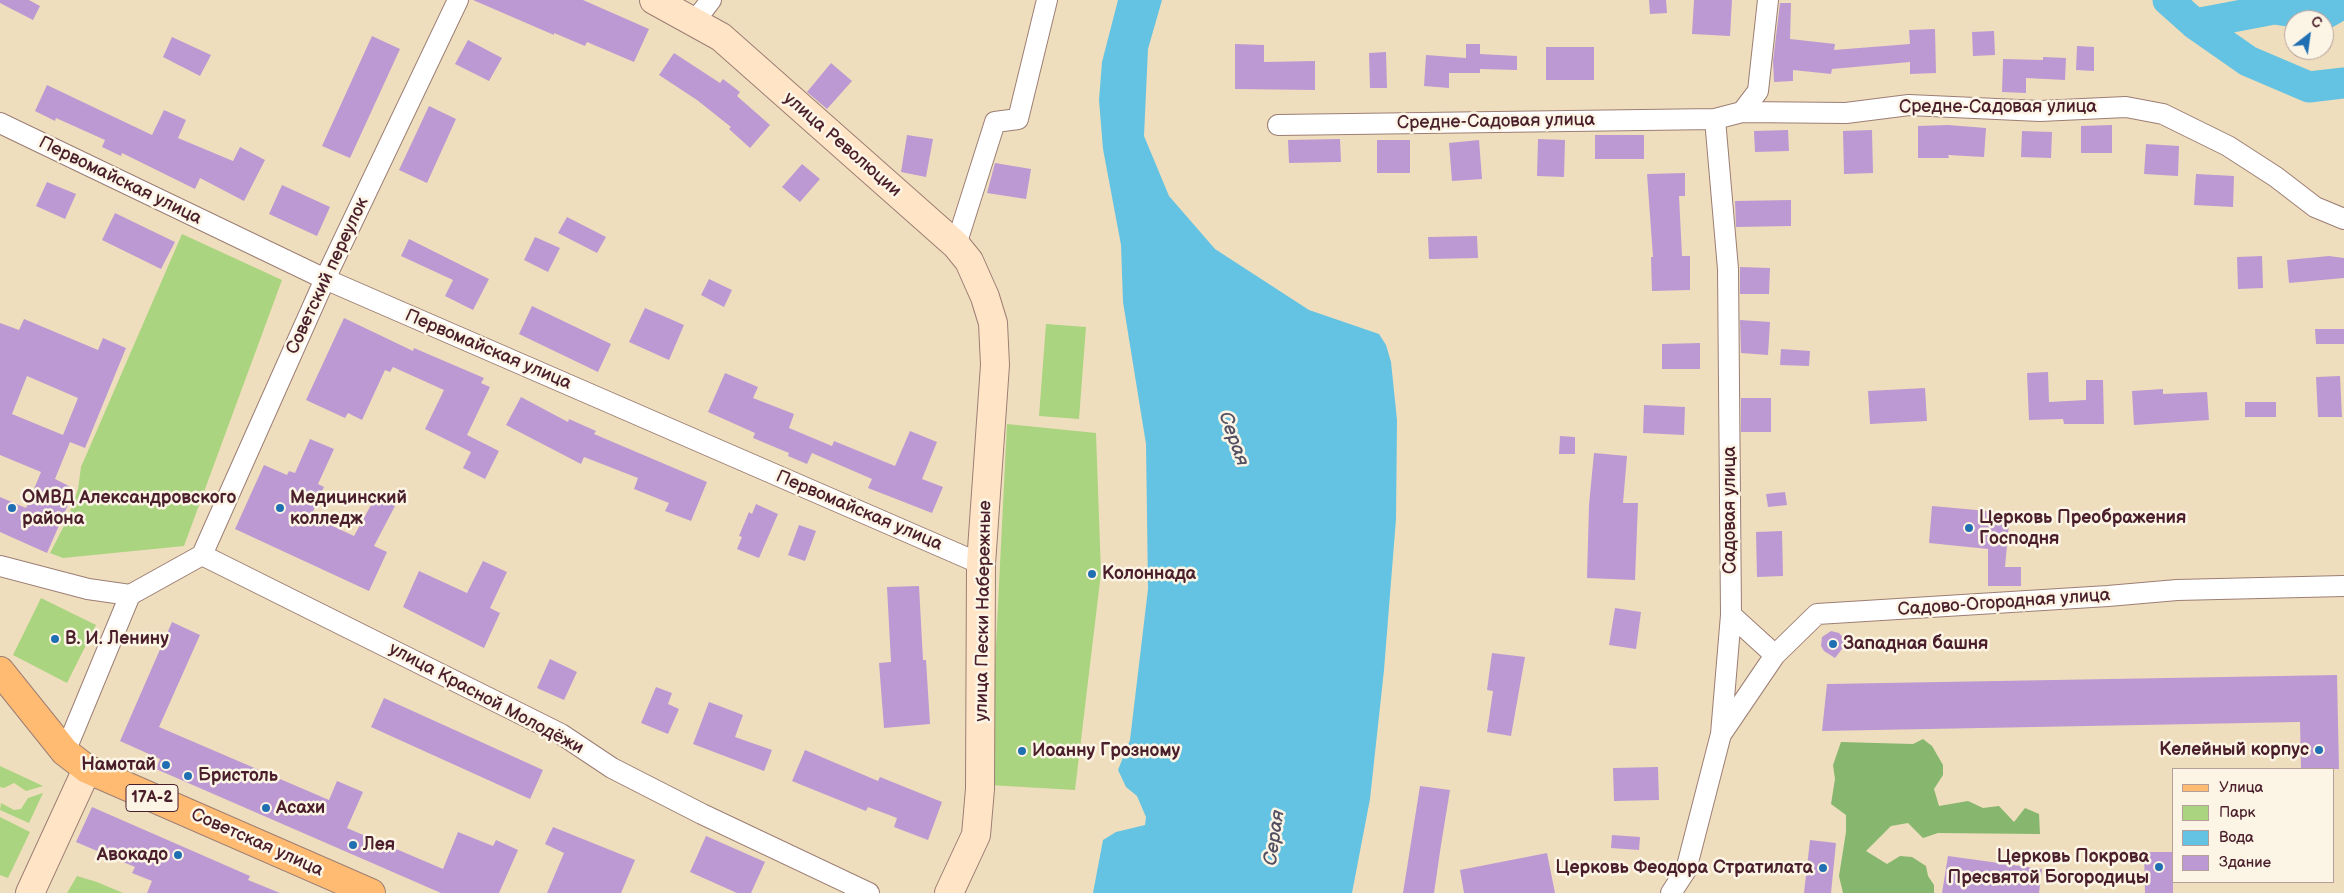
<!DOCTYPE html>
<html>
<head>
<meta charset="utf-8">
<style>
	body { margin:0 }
	#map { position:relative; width:2344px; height:893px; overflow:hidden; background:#efdebd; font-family:"Balsamiq Sans",sans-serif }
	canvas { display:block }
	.legend { position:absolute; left:2172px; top:768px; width:162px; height:115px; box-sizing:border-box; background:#fcf5e5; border:1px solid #b59f9b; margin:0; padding:6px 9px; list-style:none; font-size:15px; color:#4a1f2b }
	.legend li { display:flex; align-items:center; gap:10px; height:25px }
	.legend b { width:25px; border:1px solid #b59f9b }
	.north { position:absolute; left:2284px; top:10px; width:50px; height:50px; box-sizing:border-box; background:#fcf5e5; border:1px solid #b59f9b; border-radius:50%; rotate:30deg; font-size:14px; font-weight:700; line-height:20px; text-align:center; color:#4a1f2b }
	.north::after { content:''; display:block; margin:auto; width:18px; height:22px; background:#1f6fb2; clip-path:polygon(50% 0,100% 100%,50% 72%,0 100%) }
</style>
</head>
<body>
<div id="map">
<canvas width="2344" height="893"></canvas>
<ul class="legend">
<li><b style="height:6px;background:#ffbb71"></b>Улица</li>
<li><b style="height:14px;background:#aad480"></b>Парк</li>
<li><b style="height:14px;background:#64c3e2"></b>Вода</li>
<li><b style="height:14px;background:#bc99d2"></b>Здание</li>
</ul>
<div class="north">С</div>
</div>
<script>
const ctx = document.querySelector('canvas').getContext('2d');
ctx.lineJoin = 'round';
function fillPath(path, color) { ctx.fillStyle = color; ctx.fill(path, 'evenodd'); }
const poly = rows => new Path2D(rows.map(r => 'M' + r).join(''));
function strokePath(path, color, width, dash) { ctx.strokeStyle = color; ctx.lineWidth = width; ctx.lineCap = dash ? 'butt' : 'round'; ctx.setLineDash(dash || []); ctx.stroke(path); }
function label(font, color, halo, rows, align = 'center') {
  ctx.font = font + ' "Balsamiq Sans",sans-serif'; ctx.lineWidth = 5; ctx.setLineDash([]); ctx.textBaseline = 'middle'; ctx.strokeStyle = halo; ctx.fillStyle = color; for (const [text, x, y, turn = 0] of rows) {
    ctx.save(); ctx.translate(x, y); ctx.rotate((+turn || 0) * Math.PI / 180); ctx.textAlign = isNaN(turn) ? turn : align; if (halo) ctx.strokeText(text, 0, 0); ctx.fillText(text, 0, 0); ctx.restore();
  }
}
fillPath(poly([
	[182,234,282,280,184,546,63,558,50,553,67,520,78,489,81,467],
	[1046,324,1086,327,1079,419,1039,416],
	[1007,424,1096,433,1101,573,1075,790,989,785],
	[41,598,96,625,67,683,13,655],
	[0,766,43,786,26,791,14,783,4,788,0,787],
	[43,793,29,823,0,810,1,803,14,810,21,809,28,798],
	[0,817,30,832,8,878,0,875],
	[77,876,97,882,123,893,67,893]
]), '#aad480');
fillPath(poly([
	[1923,739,1932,746,1943,765,1943,775,1934,789,1939,806,1968,801,1983,808,1999,806,2014,822,2025,808,2039,814,2040,834,1938,833,1923,838,1908,823,1891,826,1866,851,1887,864,1900,856,1912,857,1926,866,1928,876,1934,885,1934,893,1843,893,1839,876,1846,832,1846,815,1831,804,1835,779,1833,765,1841,742,1913,744]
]), '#87b66e');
fillPath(poly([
	[1118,0,1162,0,1148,49,1144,136,1169,196,1215,249,1309,310,1379,334,1386,345,1391,362,1397,420,1396,519,1384,670,1370,799,1352,893,1093,893,1103,840,1116,832,1145,825,1146,817,1137,796,1126,787,1118,770,1130,740,1148,589,1146,444,1123,302,1121,245,1103,149,1099,100,1102,62]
]), '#64c3e2');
strokePath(poly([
	[2168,0,2195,24,2274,9,2321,16,2344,3],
	[2195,24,2248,61,2309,87,2344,83]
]), '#64c3e2', 31);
fillPath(poly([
	[0,0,29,0,40,6,33,20,0,3],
	[473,0,583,0,649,29,634,62,587,42,585,46,554,33,554,35],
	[1649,0,1666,0,1667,13,1650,14],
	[1694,0,1732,0,1730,36,1692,34],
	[1780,3,1791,3,1790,39,1835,44,1834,50,1910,44,1909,30,1935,29,1936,73,1910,74,1910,62,1832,69,1831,74,1793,70,1793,81,1774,82,1773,61],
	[1994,31,1995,55,1973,56,1972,32],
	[372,36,400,49,350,158,322,146],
	[172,37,211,55,200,76,163,57],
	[468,40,502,58,489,81,455,64],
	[1235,44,1264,45,1264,62,1315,61,1315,90,1235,89],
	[1466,44,1480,44,1480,54,1517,56,1517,70,1480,69,1480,73,1449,73,1449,88,1424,86,1426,55,1466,58],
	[2077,46,2094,47,2094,71,2076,70],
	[1546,47,1594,47,1594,80,1546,80],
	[1386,52,1387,88,1370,88,1369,53],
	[674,53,720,83,723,79,740,92,737,96,770,125,750,148,729,129,731,127,697,100,659,75],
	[2043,57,2066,58,2065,80,2026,78,2026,93,2002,92,2003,59,2043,60],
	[831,63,852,81,827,109,807,92],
	[47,85,152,135,164,110,186,120,178,138,233,161,240,147,265,160,244,201,200,178,195,189,122,153,121,156,102,147,105,140,56,118,55,121,35,111],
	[429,106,456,119,427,183,399,170],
	[1948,125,1986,128,1984,157,1948,155,1949,158,1918,158,1918,126],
	[2112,125,2112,153,2081,153,2081,126],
	[1788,130,1789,151,1755,152,1754,131],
	[1872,130,1873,173,1844,174,1843,131],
	[2022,131,2052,132,2051,158,2021,157],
	[907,135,933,139,926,177,901,172],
	[1595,135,1644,135,1644,159,1595,159],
	[1340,139,1341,162,1289,163,1288,140],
	[1538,139,1565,140,1564,177,1537,176],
	[1377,140,1410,140,1410,173,1377,173],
	[1479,140,1482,179,1452,181,1449,143],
	[2146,144,2179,146,2178,176,2144,174],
	[995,163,1031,169,1026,199,987,193],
	[802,164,820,179,800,202,782,187],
	[1685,173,1685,196,1679,196,1682,256,1690,256,1690,290,1652,291,1651,257,1653,257,1647,174],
	[2196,174,2234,176,2233,207,2194,205],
	[47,182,76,194,65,219,36,206],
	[282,185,330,207,317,236,269,214],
	[1791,200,1791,226,1736,227,1735,201],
	[115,213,175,242,161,269,102,240],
	[567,217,606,237,597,253,558,233],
	[1477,236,1478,258,1429,259,1428,237],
	[535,237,560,248,548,272,524,260],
	[409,239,489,279,473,310,445,296,453,280,401,256],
	[2262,256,2263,288,2238,289,2237,257],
	[2329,256,2344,258,2344,278,2289,283,2287,260],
	[1740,267,1770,268,1769,294,1740,294],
	[709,279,732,290,724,307,701,295],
	[532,306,611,344,598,372,519,334],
	[645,308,684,325,669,360,629,342],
	[344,318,413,351,414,348,484,378,481,383,490,387,467,435,499,451,485,479,463,468,471,452,425,429,444,390,393,367,390,372,385,370,362,420,348,413,345,418,306,400],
	[24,319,98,350,103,338,126,348,85,448,70,442,55,479,75,489,47,553,0,532,0,497,26,508,41,472,0,455,0,323,19,330],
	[27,376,78,398,63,435,12,414],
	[1740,320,1770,322,1768,355,1741,353],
	[2315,329,2344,329,2344,344,2316,344],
	[1700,343,1700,369,1662,369,1662,344],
	[1781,349,1810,351,1809,366,1780,365],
	[2048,372,2049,402,2086,400,2086,380,2103,380,2104,424,2064,424,2063,419,2029,420,2027,373],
	[725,373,758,387,753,398,794,414,789,428,832,446,834,441,895,466,910,431,937,442,922,479,943,487,932,513,868,488,872,479,812,453,807,464,788,456,789,453,753,438,755,433,708,412],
	[2340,376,2342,417,2318,417,2316,377],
	[1925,388,1927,421,1870,424,1868,391],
	[2163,389,2163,394,2207,392,2209,420,2134,425,2132,391],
	[521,397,568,422,569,419,596,431,594,434,707,482,691,521,665,511,669,503,634,489,638,478,584,457,581,464,506,425],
	[1741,398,1771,398,1771,432,1741,432],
	[2245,402,2276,402,2276,417,2245,417],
	[1644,405,1685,407,1684,435,1643,433],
	[1560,436,1575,437,1575,454,1559,454],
	[310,439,334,449,318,484,324,487,311,516,354,536,376,496,395,506,374,546,387,552,369,591,235,529,264,465,287,475,289,471,295,473],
	[1594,453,1627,456,1623,503,1638,503,1635,580,1587,578,1589,505],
	[1785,492,1787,505,1768,507,1766,494],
	[756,504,778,514,759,558,737,549,742,537,739,536,749,512,752,514],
	[1932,506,2010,513,2005,567,2021,567,2021,586,1988,586,1988,549,1929,543],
	[799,525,816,531,805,561,788,555],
	[1782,531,1783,576,1757,577,1756,532],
	[483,561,507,572,490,608,500,613,484,648,403,607,419,571,467,593],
	[919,586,923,660,926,660,930,724,884,728,879,663,891,662,887,587],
	[1615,608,1641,612,1636,649,1609,645],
	[172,622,200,635,159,727,329,800,337,781,363,792,347,828,443,869,458,832,493,846,496,840,518,850,499,893,441,893,156,769,160,759,120,741],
	[1831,631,1839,633,1854,649,1842,649,1835,658,1824,651,1821,646,1822,637],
	[1492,653,1525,657,1511,736,1487,732,1493,691,1487,690],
	[550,659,577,672,564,700,537,688],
	[2337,675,2339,769,2301,769,2300,722,1822,731,1827,684],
	[656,687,672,693,668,704,679,709,668,734,641,723],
	[384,698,543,770,530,799,371,727],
	[709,702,743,715,735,737,772,750,764,771,693,744],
	[805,750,878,781,880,777,942,802,928,840,894,827,897,818,868,807,866,811,792,781],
	[1658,767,1659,800,1614,801,1613,768],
	[1420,786,1450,790,1441,845,1434,893,1403,893],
	[92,807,250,876,248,880,280,893,147,893,152,881,132,873,135,867,76,842],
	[553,827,635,860,621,893,547,893,564,853,545,844],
	[1612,835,1640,837,1639,850,1611,848],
	[706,836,765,862,751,893,737,893,690,872],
	[1810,840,1836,843,1831,893,1804,893],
	[2144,852,2173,852,2173,893,2145,893],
	[1547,853,1555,893,1464,893,1460,870],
	[1948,856,2042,869,2039,893,1942,893]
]), '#bc99d2');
const street = poly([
	[694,22,711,0],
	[1742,112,1846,113,1909,105,2040,111,2126,107,2163,114,2228,146,2276,177,2315,207,2344,219],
	[0,123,325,279,981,564],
	[1278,125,1715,119,1742,112,1758,91,1768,0],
	[956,245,995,122,1018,119,1047,0],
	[202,555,561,734,612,768,702,814,869,893],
	[202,555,325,279,458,0],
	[0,566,88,589,130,595],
	[130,595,202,555],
	[1731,615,1775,655],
	[1722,733,1775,655,1817,614,2108,596,2177,590,2344,586],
	[65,752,130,595],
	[1671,893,1686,870,1721,734,1731,615,1728,269,1715,119]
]);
const secondary = poly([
	[654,0,721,37,956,245,969,261,985,297,993,323,995,365,981,564,980,789,976,835,949,893],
	[30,893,87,769]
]);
const primary = poly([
	[0,671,65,752,87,769,371,893]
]);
strokePath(street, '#9c7e74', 22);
strokePath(secondary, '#9c7e74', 30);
strokePath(primary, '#9c7e74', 30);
strokePath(street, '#fff', 20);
strokePath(secondary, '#ffe4c6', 28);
strokePath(primary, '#ffbb71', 28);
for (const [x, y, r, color] of [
	[12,508,5,"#1f6fb2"],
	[280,508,5,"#1f6fb2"],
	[1969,528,5,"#1f6fb2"],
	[1092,574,5,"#1f6fb2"],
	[55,639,5,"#1f6fb2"],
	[1833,644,5,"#1f6fb2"],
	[2319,750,5,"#1f6fb2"],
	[1022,751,5,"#1f6fb2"],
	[166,765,5,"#1f6fb2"],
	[188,776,5,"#1f6fb2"],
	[266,808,5,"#1f6fb2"],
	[353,845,5,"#1f6fb2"],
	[178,855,5,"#1f6fb2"],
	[2159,867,5,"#1f6fb2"],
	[1823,868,5,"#1f6fb2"]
]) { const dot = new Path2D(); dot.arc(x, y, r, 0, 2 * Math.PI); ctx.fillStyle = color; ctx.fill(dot); strokePath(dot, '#fcf5e5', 2); }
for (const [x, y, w] of [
	[152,798,52]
]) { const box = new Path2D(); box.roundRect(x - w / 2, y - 13.5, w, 27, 4); ctx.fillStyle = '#fcf5e5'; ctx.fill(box); strokePath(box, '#4a1f2b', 1); }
label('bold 16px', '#4a1f2b', null, [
	["17А-2",152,798]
]);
label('18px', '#4a1f2b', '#fcf5e5', [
	["Средне-Садовая улица",1998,107],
	["Средне-Садовая улица",1496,122,-1],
	["улица Революции",842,145,41],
	["Первомайская улица",120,181,26],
	["Советский переулок",328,276,-65],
	["Первомайская улица",488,350,23],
	["Садовая улица",1730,510,-90],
	["Первомайская улица",859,511,23],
	["Садово-Огородная улица",2004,603,-4],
	["улица Пески Набережные",984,611,-89],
	["улица Красной Молодёжи",486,699,28],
	["Советская улица",257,843,24]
]);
label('bold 18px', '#4a1f2b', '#fcf5e5', [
	["ОМВД Александровского",22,498],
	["района",22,519],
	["Медицинский",290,498],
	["колледж",290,519],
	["Церковь Преображения",1979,518],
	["Господня",1979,539],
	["Колоннада",1102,574],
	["В. И. Ленину",65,639],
	["Западная башня",1843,644],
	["Келейный корпус",2309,750,"right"],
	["Иоанну Грозному",1032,751],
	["Намотай",156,765,"right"],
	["Бристоль",198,776],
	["Асахи",276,808],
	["Лея",363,845],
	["Авокадо",168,855,"right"],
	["Церковь Покрова",2149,857,"right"],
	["Пресвятой Богородицы",2149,878,"right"],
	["Церковь Феодора Стратилата",1813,868,"right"]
], 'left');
label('italic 19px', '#525062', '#fcf5e5', [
	["Серая",1233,439,70],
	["Серая",1275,838,-82]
]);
</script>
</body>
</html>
